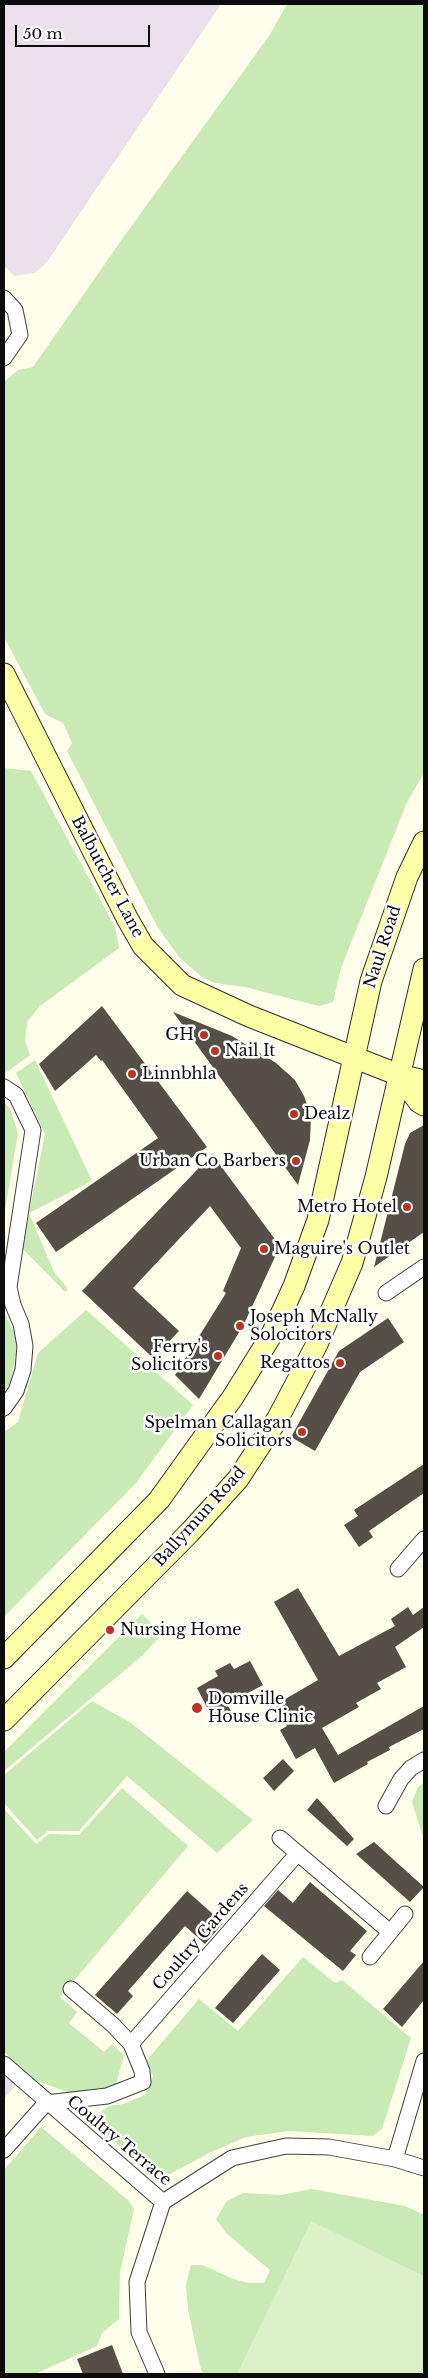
<!DOCTYPE html>
<html>
<head>
<meta charset="utf-8">
<style>
	body { margin:0 }
	#map { position:relative; width:428px; height:2378px; overflow:hidden; background:#fffeeb; font-family:"Libre Baskerville",serif }
	canvas { display:block }
	.frame { position:absolute; inset:0; border:5px solid #0c0c0c; pointer-events:none }
	.scale { position:absolute; left:15px; top:25px; width:135px; height:22px; box-sizing:border-box; border:2px solid #0c0c0c; border-top:0; padding-left:6px; font-size:15px; line-height:18px; white-space:nowrap; color:#0c0c0c; -webkit-text-stroke:4px #fff; paint-order:stroke }
</style>
</head>
<body>
<div id="map">
<canvas width="428" height="2378"></canvas>
<div class="frame"></div>
<div class="scale">50 m</div>
</div>
<script>
const ctx = document.querySelector('canvas').getContext('2d');
ctx.lineJoin = 'round';
function fillPath(path, color) { ctx.fillStyle = color; ctx.fill(path, 'evenodd'); }
const poly = rows => new Path2D(rows.map(r => 'M' + r).join(''));
function strokePath(path, color, width, dash) { ctx.strokeStyle = color; ctx.lineWidth = width; ctx.lineCap = dash ? 'butt' : 'round'; ctx.setLineDash(dash || []); ctx.stroke(path); }
function label(font, color, halo, rows, align = 'center') {
  ctx.font = font + ' "Libre Baskerville",serif'; ctx.lineWidth = 5; ctx.setLineDash([]); ctx.textBaseline = 'middle'; ctx.strokeStyle = halo; ctx.fillStyle = color; for (const [text, x, y, turn = 0] of rows) {
    ctx.save(); ctx.translate(x, y); ctx.rotate((+turn || 0) * Math.PI / 180); ctx.textAlign = isNaN(turn) ? turn : align; if (halo) ctx.strokeText(text, 0, 0); ctx.fillText(text, 0, 0); ctx.restore();
  }
}
fillPath(poly([
	[4,4,221,4,47,262,35,273,14,276,4,266],
	[4,2074,16,2085,4,2099]
]), '#ebe0eb');
fillPath(poly([
	[287,4,424,4,424,773,407,802,341,968,333,1002,319,1006,245,987,215,983,202,977,179,957,157,926,67,751,72,743,63,723,45,714,4,637,4,382,18,370,33,367,125,235,269,36],
	[4,768,31,771,115,927,119,948,40,1006,27,1022,25,1041,30,1055,4,1074],
	[35,1060,92,1181,29,1213,54,1272,68,1289,65,1292,23,1249,29,1213,45,1134,16,1073],
	[4,1102,10,1109,18,1133,4,1216],
	[86,1310,193,1405,136,1483,4,1617,4,1432,18,1422,38,1353],
	[4,1313,19,1341,10,1384,4,1391],
	[142,1614,162,1634,143,1655,4,1771,4,1752],
	[92,1701,131,1723,253,1820,217,1853,127,1776,79,1831,48,1831,37,1840,4,1803,4,1775],
	[424,1783,424,1840,412,1802,418,1787],
	[122,1788,188,1846,60,1997,77,2012,69,2023,104,2052,112,2044,124,2055,116,2084,93,2092,73,2094,37,2081,4,2052,4,1809,36,1844,49,1834,79,1835],
	[303,1957,335,1983,342,1980,411,2038,382,2129,373,2136,289,2131,246,2137,209,2153,168,2175,151,2175,103,2131,97,2114,109,2106,123,2104,145,2095,153,2076,147,2060,199,1999,238,2031],
	[41,2127,128,2200,134,2209,120,2272,119,2319,102,2333,97,2346,35,2374,4,2374,4,2170],
	[311,2189,405,2206,424,2215,424,2374,203,2374,200,2366,188,2309,186,2285,191,2265,202,2265,233,2279,249,2283,264,2283,270,2270,227,2234,216,2219,227,2201,243,2193,281,2195]
]), '#c9e9b5');
fillPath(poly([
	[311,2221,424,2276,424,2374,237,2374]
]), '#dcf0c7');
fillPath(poly([
	[102,1006,207,1147,56,1252,36,1223,158,1138,102,1060,101,1061,96,1055,55,1091,39,1064],
	[173,1012,232,1036,276,1063,295,1080,304,1096,311,1116,310,1140,298,1185],
	[424,1125,424,1232,374,1267,405,1144,410,1133],
	[212,1154,280,1246,244,1324,199,1399,175,1375,226,1293,223,1291,241,1248,210,1206,133,1288,179,1331,153,1358,82,1291],
	[388,1318,404,1342,360,1372,315,1451,291,1437,339,1351],
	[424,1464,424,1493,369,1531,373,1537,359,1547,344,1525,358,1516,354,1510],
	[298,1588,339,1656,395,1626,391,1619,408,1607,413,1615,424,1607,424,1627,395,1647,406,1667,377,1683,381,1689,356,1703,359,1707,322,1728,338,1755,424,1706,424,1729,389,1747,390,1750,367,1762,368,1764,334,1783,315,1748,296,1759,280,1730,287,1726,275,1705,318,1680,274,1602],
	[250,1661,263,1685,227,1704,231,1711,214,1721,197,1688,218,1676,215,1671,230,1663,234,1669],
	[283,1759,294,1771,274,1791,263,1778],
	[317,1798,354,1839,347,1846,307,1810],
	[374,1842,424,1887,410,1902,356,1854],
	[310,1882,367,1931,350,1951,356,1955,343,1971,264,1906,278,1890,293,1903],
	[187,1891,223,1923,205,1944,185,1926,128,1991,133,1996,117,2014,95,1995],
	[262,1954,280,1970,233,2023,215,2008],
	[424,1961,424,2000,402,2027,383,2009],
	[112,2345,123,2374,83,2374,77,2359]
]), '#554f48');
const street = poly([
	[4,298,15,310,20,335,4,358],
	[4,1087,16,1095,33,1130,9,1287,13,1305,21,1324,25,1346,23,1370,16,1391,4,1408],
	[386,1293,424,1267],
	[398,1569,424,1539],
	[386,1806,401,1779,411,1768,424,1760],
	[280,1838,390,1932],
	[370,1957,405,1914],
	[131,2044,298,1853],
	[4,2064,163,2202,232,2158,286,2146,329,2147,395,2159,424,2168],
	[46,2103,107,2096,143,2082,142,2071,131,2044,113,2025,71,1989],
	[4,2150,46,2103],
	[395,2159,424,2061],
	[157,2374,139,2332,137,2282,163,2202]
]);
const secondary = poly([
	[4,674,127,918,143,946,182,985,249,1016,320,1044,399,1075,424,1081],
	[399,1075,419,1102,424,1105],
	[4,1658,159,1500,233,1397,272,1334,294,1286,318,1220,371,981,407,877,424,842],
	[4,1720,191,1531,238,1479,278,1418,317,1344,352,1263,376,1177,424,969]
]);
strokePath(street, '#3f3f3f', 17);
strokePath(secondary, '#2e2e2e', 23);
strokePath(street, '#fff', 15);
strokePath(secondary, '#fdffa6', 21);
for (const [x, y, r, color] of [
	[204,1035,5,"#bc3224"],
	[215,1051,5,"#bc3224"],
	[132,1074,5,"#bc3224"],
	[294,1114,5,"#bc3224"],
	[296,1161,5,"#bc3224"],
	[407,1207,5,"#bc3224"],
	[264,1249,5,"#bc3224"],
	[240,1326,5,"#bc3224"],
	[218,1356,5,"#bc3224"],
	[340,1363,5,"#bc3224"],
	[302,1432,5,"#bc3224"],
	[110,1630,5,"#bc3224"],
	[197,1708,6,"#bc3224"]
]) { const dot = new Path2D(); dot.arc(x, y, r, 0, 2 * Math.PI); ctx.fillStyle = color; ctx.fill(dot); strokePath(dot, '#fff', 2); }
label('16px', '#0c0c0c', '#fff', [
	["Balbutcher Lane",107,877,62],
	["Naul Road",383,947,-72],
	["Ballymun Road",200,1517,-48],
	["Coultry Gardens",201,1937,-49],
	["Coultry Terrace",119,2141,40]
]);
label('16px', '#0c0c0c', '#fff', [
	["GH",194,1035,"right"],
	["Nail It",225,1051],
	["Linnbhla",142,1074],
	["Dealz",304,1114],
	["Urban Co Barbers",286,1161,"right"],
	["Metro Hotel",397,1207,"right"],
	["Maguire's Outlet",274,1249],
	["Joseph McNally",250,1317],
	["Solocitors",250,1335],
	["Ferry's",208,1347,"right"],
	["Solicitors",208,1365,"right"],
	["Regattos",330,1363,"right"],
	["Spelman Callagan",292,1423,"right"],
	["Solicitors",292,1441,"right"],
	["Nursing Home",120,1630],
	["Domville",208,1699],
	["House Clinic",208,1717]
], 'left');
</script>
</body>
</html>
